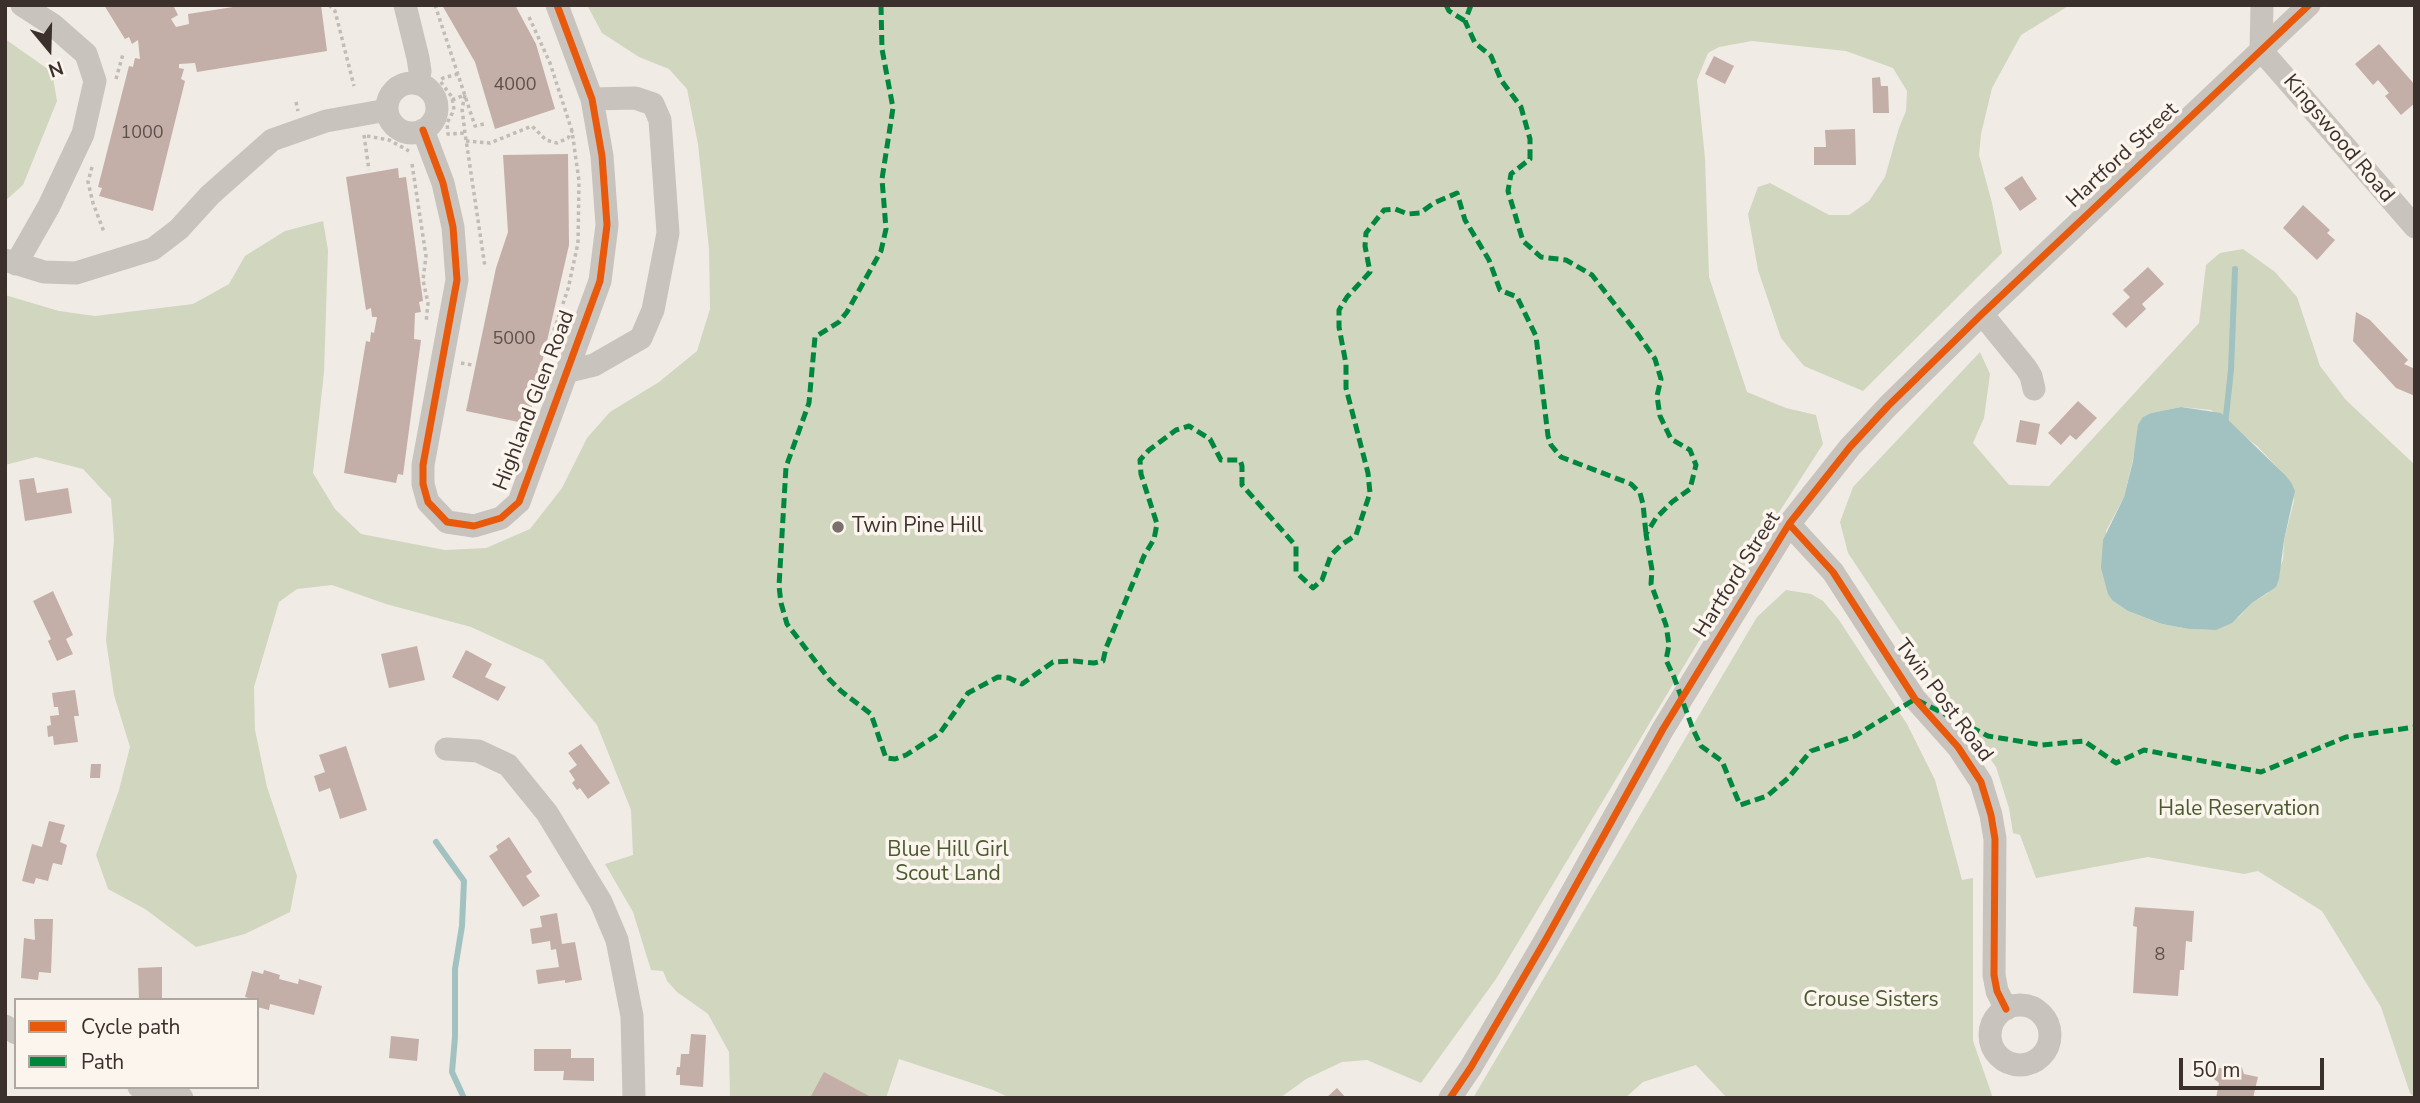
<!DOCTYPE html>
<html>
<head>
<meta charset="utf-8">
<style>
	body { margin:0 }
	#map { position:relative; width:2420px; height:1103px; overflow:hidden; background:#f0ebe5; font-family:"Nunito Sans",sans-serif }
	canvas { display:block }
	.frame { position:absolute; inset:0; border:7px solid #3b302b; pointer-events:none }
	.legend { position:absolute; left:14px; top:998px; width:245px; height:91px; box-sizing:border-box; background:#fbf5ee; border:2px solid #aea6a0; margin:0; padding:9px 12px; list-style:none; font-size:21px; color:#3b302b }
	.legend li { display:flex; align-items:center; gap:14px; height:35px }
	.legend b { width:35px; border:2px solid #aea6a0 }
	.north { position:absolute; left:14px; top:14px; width:70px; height:70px; -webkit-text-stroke:5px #fbf5ee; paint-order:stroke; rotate:161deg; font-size:19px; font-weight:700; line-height:28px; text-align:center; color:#3b302b }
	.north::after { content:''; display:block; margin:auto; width:24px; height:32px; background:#3b302b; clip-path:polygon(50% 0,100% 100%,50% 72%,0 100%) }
	.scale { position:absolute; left:2179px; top:1058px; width:145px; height:32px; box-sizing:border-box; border:4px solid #3b302b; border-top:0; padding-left:9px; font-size:21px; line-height:24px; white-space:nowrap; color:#3b302b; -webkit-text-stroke:5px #fbf5ee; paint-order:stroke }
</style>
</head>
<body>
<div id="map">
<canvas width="2420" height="1103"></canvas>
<div class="frame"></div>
<ul class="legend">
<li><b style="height:9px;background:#e8590c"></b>Cycle path</li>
<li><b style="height:9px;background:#00873e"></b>Path</li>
</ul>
<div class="north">N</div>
<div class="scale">50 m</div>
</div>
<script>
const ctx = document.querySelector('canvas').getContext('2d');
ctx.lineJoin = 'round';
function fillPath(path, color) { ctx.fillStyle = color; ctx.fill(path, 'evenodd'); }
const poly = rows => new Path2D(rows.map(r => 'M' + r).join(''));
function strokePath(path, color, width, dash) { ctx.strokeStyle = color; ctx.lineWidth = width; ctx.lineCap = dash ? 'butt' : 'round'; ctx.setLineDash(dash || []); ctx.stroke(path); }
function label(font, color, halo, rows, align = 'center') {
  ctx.font = font + ' "Nunito Sans",sans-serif'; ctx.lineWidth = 7; ctx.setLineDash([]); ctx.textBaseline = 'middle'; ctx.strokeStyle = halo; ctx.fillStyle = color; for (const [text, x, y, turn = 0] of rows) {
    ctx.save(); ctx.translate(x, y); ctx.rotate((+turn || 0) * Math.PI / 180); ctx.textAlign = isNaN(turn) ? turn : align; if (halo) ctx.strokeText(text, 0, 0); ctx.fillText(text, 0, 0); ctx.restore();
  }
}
fillPath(poly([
	[587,5,2070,5,2021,35,1992,88,1981,134,1979,155,1992,203,2002,253,1863,391,1804,366,1781,338,1758,270,1748,214,1758,187,1770,183,1829,215,1849,215,1869,201,1885,177,1899,128,1906,111,1907,91,1893,68,1846,51,1752,41,1719,47,1708,53,1697,80,1705,158,1709,277,1747,392,1786,408,1816,415,1823,444,1738,576,1496,979,1421,1083,1367,1060,1342,1062,1306,1079,1280,1098,1010,1098,993,1090,899,1059,886,1098,730,1098,729,1052,708,1014,677,992,667,981,663,971,651,970,633,912,605,864,633,855,631,810,597,725,543,660,471,627,386,604,332,585,297,589,279,602,254,687,255,730,267,787,297,876,290,912,245,934,196,947,145,909,108,889,96,855,119,790,130,747,114,695,106,640,114,539,111,499,83,469,36,457,5,465,5,295,59,311,95,316,193,304,229,284,245,256,285,231,323,221,328,250,324,372,313,473,335,509,361,534,445,550,486,548,530,529,562,488,587,438,610,412,659,382,697,351,710,309,709,249,698,144,687,89,669,69,639,57,602,33],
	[5,39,52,72,57,101,23,185,5,201],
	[2243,249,2275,272,2297,297,2320,366,2346,400,2415,465,2415,1098,2410,1093,2381,1007,2322,911,2258,871,2244,874,2148,857,2036,878,2020,835,2013,833,2009,808,1996,767,1918,658,1848,553,1840,522,1853,487,1980,352,1990,374,1984,418,1973,443,2009,485,2049,486,2199,323,2206,265,2220,253],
	[2181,407,2211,410,2257,446,2291,482,2294,501,2284,540,2283,560,2268,593,2252,603,2239,617,2216,630,2189,629,2162,624,2128,611,2113,601,2106,531,2124,497,2143,417,2151,413],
	[1786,590,1811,594,1823,601,1839,620,1907,724,1935,780,1962,880,1973,878,1973,1041,1993,1098,1727,1098,1696,1065,1643,1082,1625,1098,1473,1098,1757,617]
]), '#d1d6bf');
fillPath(poly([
	[2181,407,2221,413,2285,475,2291,482,2295,491,2284,540,2279,579,2276,587,2252,603,2232,623,2216,630,2189,629,2162,624,2128,611,2113,601,2108,594,2101,568,2103,540,2124,497,2133,461,2138,425,2143,417,2151,413]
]), '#a1c2c1');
strokePath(poly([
	[2225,425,2231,370,2235,269],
	[436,842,464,881,462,926,455,969,455,1037,452,1072,464,1098]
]), '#a1c2c1', 6);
fillPath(poly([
	[104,5,173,5,178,15,171,19,176,27,189,24,188,14,246,5,321,5,327,51,197,72,195,63,179,64,179,68,184,69,181,79,185,81,153,211,99,196,102,188,98,187,129,66,133,67,135,58,140,59,138,40,132,44,129,37,125,39],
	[442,5,515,5,536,44,555,109,495,129,475,62],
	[2379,44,2415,85,2415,103,2401,115,2385,96,2389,93,2378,80,2373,85,2355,64],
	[1714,56,1734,66,1725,84,1705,74],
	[1880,77,1881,86,1888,86,1889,113,1873,113,1872,78],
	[1855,129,1856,165,1814,165,1814,147,1826,147,1825,130],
	[568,154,569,245,528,424,466,411,496,268,508,232,503,155],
	[398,168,399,178,406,177,423,301,419,302,421,312,415,313,414,339,421,340,403,475,398,474,396,483,344,473,366,341,370,342,371,332,374,333,377,317,372,317,371,308,366,310,346,177],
	[2022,176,2037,199,2020,211,2004,188],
	[2303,205,2330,230,2327,233,2335,240,2317,260,2283,228],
	[2148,267,2164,284,2142,304,2146,309,2126,328,2112,314,2130,297,2123,290],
	[2356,312,2370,320,2408,360,2404,364,2415,369,2415,396,2396,388,2353,341],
	[2078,401,2097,418,2076,440,2070,435,2061,445,2048,433],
	[2020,420,2040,424,2036,445,2016,442],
	[34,478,37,493,68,488,72,513,25,521,19,480],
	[53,591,73,635,66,639,73,654,57,661,48,641,51,639,33,601],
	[417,646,425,680,389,688,381,654],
	[466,650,492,664,485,677,506,687,498,701,452,677],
	[75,690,79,716,74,716,78,742,54,745,53,736,48,737,47,726,51,725,50,716,59,715,58,707,54,707,52,693],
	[581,744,610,783,588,799,580,788,577,790,572,783,575,780,569,771,577,765,568,753],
	[346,746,367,810,340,819,330,788,319,792,314,776,325,772,319,755],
	[91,764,101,764,100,778,90,778],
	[49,821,65,825,60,842,67,845,62,865,53,863,48,881,36,878,34,884,22,881,32,844,42,847],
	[509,837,532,872,526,876,540,896,523,907,489,856,498,850,496,846],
	[2135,907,2194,911,2192,942,2186,941,2184,970,2180,970,2178,996,2133,993,2137,927,2133,926],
	[557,913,562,944,575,942,582,980,565,983,565,980,538,984,536,970,559,967,556,949,551,950,550,941,532,944,530,929,542,927,540,916],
	[34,919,53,919,51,973,39,972,38,980,21,978,24,938,35,940],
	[162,967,162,1000,139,1000,138,968],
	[264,970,280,975,279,979,298,984,299,979,322,986,314,1015,270,1004,269,1010,257,1007,257,1000,245,997,252,971,263,974],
	[691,1034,706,1035,703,1087,680,1085,680,1075,676,1075,677,1067,680,1067,681,1054,689,1054],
	[391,1036,419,1039,417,1061,389,1058],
	[534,1049,571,1049,571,1058,594,1058,594,1081,563,1080,564,1071,534,1071],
	[2238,1066,2242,1068,2244,1074,2258,1077,2253,1098,2216,1098,2219,1083,2213,1078,2214,1070,2220,1068,2231,1070],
	[824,1072,869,1096,868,1098,811,1096],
	[1337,1088,1346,1098,1326,1098]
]), '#c3afa7');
strokePath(poly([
	[329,5,335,11,354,86],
	[435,5,475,126,484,124],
	[529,17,550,63,572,131,579,181,578,243,568,289,552,336],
	[458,74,443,78,440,81,452,97,454,110,447,123,448,134,465,133],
	[116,79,123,54],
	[452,100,465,95,462,109,465,133,485,267],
	[296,102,298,111],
	[364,135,369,170],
	[367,136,389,140,409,151],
	[466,141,490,143,532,126,546,140,557,143,568,138,572,131],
	[412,164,426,256,423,280,428,303,426,323],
	[92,167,88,182,93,203,104,232],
	[461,363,472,365]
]), '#c2bbb6', 3.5, [3.5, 3.5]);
strokePath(poly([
	[405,5,418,58,420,71,418,84],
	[2262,5,2261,50,2415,227],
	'387 108a25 25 0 1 1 50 0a25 25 0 1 1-50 0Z',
	[423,130,443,183,453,227,457,280,423,465,423,484,428,502,447,522,474,526,501,518,519,502,600,281,607,225,602,156,592,99,557,5],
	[5,260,44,272,76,273,153,249,179,229,210,195,272,140,326,121,387,110],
	[16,264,49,206,83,134,95,81,86,54,53,25,22,5],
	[1982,314,2026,368,2031,376,2034,389],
	[565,372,594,365,641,338,653,310,668,233,660,120,653,104,635,98,592,99],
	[1789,524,1833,572,1915,699,1958,747,1981,782,1991,815,1995,839,1994,975,1997,991,2006,1009],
	[446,749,478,751,508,765,547,813,601,902,617,940,632,1016,634,1098],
	'1990 1035a30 30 0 1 1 60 0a30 30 0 1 1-60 0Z',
	[5,1026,16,1033],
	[139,1087,182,1098],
	[1450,1098,1471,1067,1546,939,1663,729,1789,524,1850,447,1888,406,1982,314,2309,5]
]), '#c9c3be', 23);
strokePath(poly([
	[881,5,882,49,893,108,882,179,886,229,881,251,847,312,839,322,815,337,809,403,786,467,779,586,781,603,787,624,829,679,841,691,871,714,886,758,895,759,906,755,940,733,968,693,998,677,1009,678,1022,684,1053,662,1074,661,1094,663,1103,661,1106,648,1144,556,1154,539,1157,524,1141,474,1140,460,1149,450,1176,430,1189,426,1210,439,1221,460,1240,460,1242,466,1242,485,1296,546,1296,572,1313,588,1322,580,1331,555,1341,545,1356,535,1370,493,1368,473,1346,388,1346,364,1339,327,1339,310,1347,297,1370,272,1365,246,1366,233,1384,210,1395,209,1408,214,1420,213,1434,203,1457,193,1465,220,1489,260,1500,290,1517,297,1536,336,1548,436,1551,445,1561,457,1631,484,1640,493,1643,504,1646,534],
	[1446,5,1449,11,1465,21],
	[1471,5,1465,21,1475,43,1491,56,1501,80,1521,107,1530,139,1530,159,1511,174,1508,191,1523,241,1541,257,1566,260,1592,275,1637,333,1655,359,1661,379,1657,396,1660,416,1671,439,1690,450,1696,465,1690,489,1672,502,1656,518,1646,534,1652,570,1651,584,1666,625,1669,645,1666,660,1674,677,1692,727,1701,746,1722,761,1740,805,1767,796,1788,778,1811,751,1855,736,1915,699,1988,736,2042,745,2084,741,2116,763,2144,750,2261,772,2346,737,2415,727]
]), '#00873e', 5, [10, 5]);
strokePath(poly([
	[423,130,443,183,453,227,457,280,423,465,423,484,428,502,447,522,474,526,501,518,519,502,600,281,607,225,602,156,592,99,557,5],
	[1789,524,1833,572,1915,699,1958,747,1981,782,1991,815,1995,839,1994,975,1997,991,2006,1009],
	[1450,1098,1471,1067,1546,939,1663,729,1789,524,1850,447,1888,406,1982,314,2309,5]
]), '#e8590c', 7);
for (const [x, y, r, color] of [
	[838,527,7,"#7a716c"]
]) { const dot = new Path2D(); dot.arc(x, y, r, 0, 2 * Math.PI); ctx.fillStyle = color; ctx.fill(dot); strokePath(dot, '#fbf5ee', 2.5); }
label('18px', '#5d504a', null, [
	["4000",515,86],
	["1000",142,134],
	["5000",514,340],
	["8",2160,956]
]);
label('21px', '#3b302b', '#fbf5ee', [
	["Kingswood Road",2338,139,50],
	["Hartford Street",2123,156,-43],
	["Highland Glen Road",535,401,-69],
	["Hartford Street",1738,575,-58],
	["Twin Post Road",1943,701,53]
]);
label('21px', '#3b302b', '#fbf5ee', [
	["Twin Pine Hill",852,527]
], 'left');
label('21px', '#4a5a2e', '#fbf5ee', [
	["Hale Reservation",2239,810],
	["Blue Hill Girl",948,851],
	["Scout Land",948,875],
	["Crouse Sisters",1871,1001]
]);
</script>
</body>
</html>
